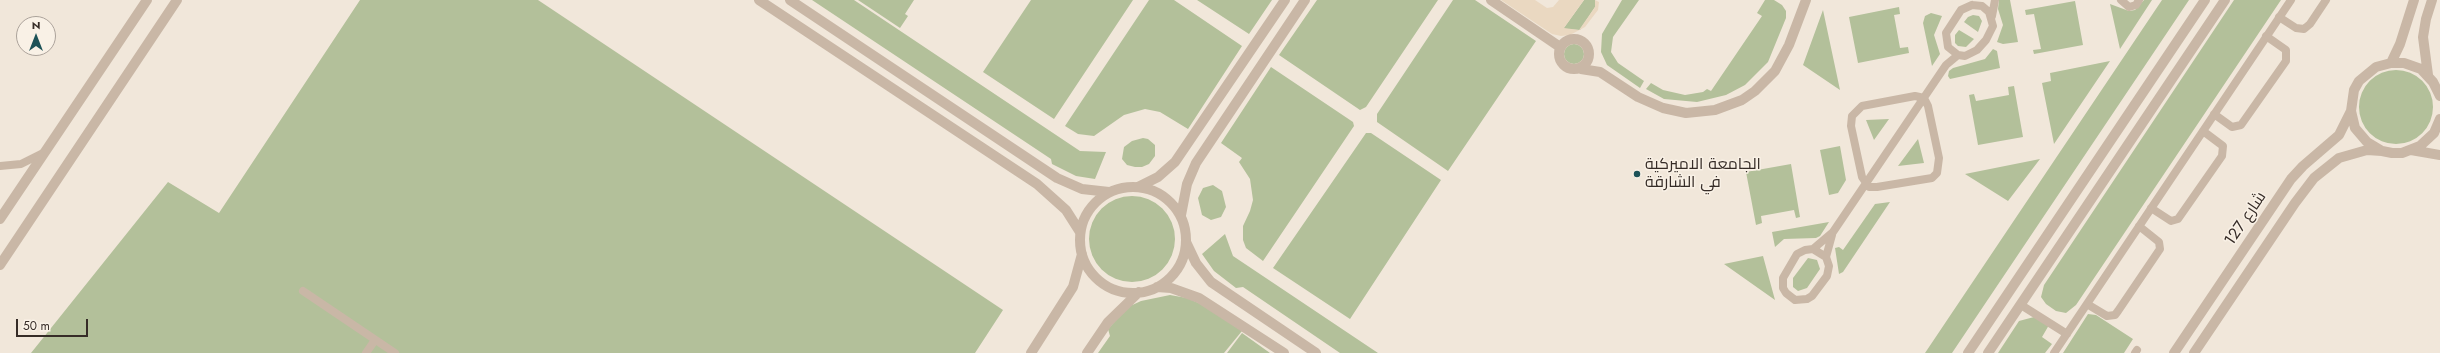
<!DOCTYPE html>
<html>
<head>
<meta charset="utf-8">
<style>
	body { margin:0 }
	#map { position:relative; width:2440px; height:353px; overflow:hidden; background:#f1e7da; font-family:Jost,sans-serif }
	canvas { display:block }
	.north { position:absolute; left:16px; top:16px; width:40px; height:40px; box-sizing:border-box; background:#f9f1e6; border:1px solid #aba29a; border-radius:50%; rotate:0deg; font-size:11px; font-weight:700; line-height:16px; text-align:center; color:#362c27 }
	.north::after { content:''; display:block; margin:auto; width:14px; height:18px; background:#1d5257; clip-path:polygon(50% 0,100% 100%,50% 72%,0 100%) }
	.scale { position:absolute; left:16px; top:319px; width:72px; height:18px; box-sizing:border-box; border:2px solid #362c27; border-top:0; padding-left:5px; font-size:12px; line-height:14px; white-space:nowrap; color:#362c27; -webkit-text-stroke:3px #f9f1e6; paint-order:stroke }
</style>
</head>
<body>
<div id="map">
<canvas width="2440" height="353"></canvas>
<div class="north">N</div>
<div class="scale">50 m</div>
</div>
<script>
const ctx = document.querySelector('canvas').getContext('2d');
ctx.lineJoin = 'round';
function fillPath(path, color) { ctx.fillStyle = color; ctx.fill(path, 'evenodd'); }
const poly = rows => new Path2D(rows.map(r => 'M' + r).join(''));
function strokePath(path, color, width, dash) { ctx.strokeStyle = color; ctx.lineWidth = width; ctx.lineCap = dash ? 'butt' : 'round'; ctx.setLineDash(dash || []); ctx.stroke(path); }
function label(font, color, halo, rows, align = 'center') {
  ctx.font = font + ' Jost,Cairo,sans-serif'; ctx.lineWidth = 3; ctx.setLineDash([]); ctx.textBaseline = 'middle'; ctx.strokeStyle = halo; ctx.fillStyle = color; for (const [text, x, y, turn = 0] of rows) {
    ctx.save(); ctx.translate(x, y); ctx.rotate((+turn || 0) * Math.PI / 180); ctx.textAlign = isNaN(turn) ? turn : align; if (halo) ctx.strokeText(text, 0, 0); ctx.fillText(text, 0, 0); ctx.restore();
  }
}
fillPath(poly([
	[360,0,538,0,1003,310,975,353,31,353,168,182,219,213],
	[812,0,854,0,1080,151,1106,152,1095,179,1076,176,1052,164,1051,159],
	[858,0,914,0,905,14,908,16,900,28],
	[1031,0,1133,0,1054,119,983,72],
	[1149,0,1174,0,1242,46,1188,129,1160,112,1145,109,1124,115,1094,136,1078,134,1065,126],
	[1197,0,1272,0,1249,34],
	[1317,0,1438,0,1366,107,1360,110,1279,55],
	[1453,0,1475,0,1536,41,1448,171,1377,122,1377,114],
	[1584,0,1595,0,1595,7,1580,30,1563,29],
	[1622,0,1639,0,1613,37,1611,52,1618,63,1644,81,1640,88,1607,65,1601,52,1602,34],
	[1765,0,1774,0,1782,5,1786,11,1786,18,1768,62,1745,85,1726,95,1697,102,1664,99,1646,89,1651,83,1663,90,1685,95,1703,92,1707,89,1711,91,1762,16,1757,13],
	[1999,0,2010,0,2018,42,2003,44,1997,42,2003,25,1998,9],
	[2144,0,2152,0,2120,49,2110,4,2129,11,2135,10],
	[2162,0,2189,0,1952,353,1925,353],
	[2234,0,2281,0,2076,305,2066,313,2056,311,2046,304,2041,297,2044,285],
	[2075,1,2083,45,2034,54,2033,50,2041,49,2034,14,2026,15,2025,10],
	[1899,7,1900,14,1894,15,1900,48,1908,47,1909,53,1858,63,1849,17],
	[1823,10,1840,90,1803,65],
	[1931,13,1942,16,1934,35,1940,54,1932,66,1923,23,1925,16],
	[1973,15,1979,16,1982,21,1978,32,1964,22,1968,17],
	[1959,30,1974,39,1966,47,1958,46,1955,43,1955,35],
	'1564 54a10 10 0 1 1 20 0a10 10 0 1 1-20 0Z',
	[1993,49,1997,51,2000,68,1950,79,1948,76,1949,71,1953,68,1985,59],
	[2110,61,2054,144,2042,83,2051,81,2050,73],
	[1271,67,1353,122,1354,126,1263,261,1246,248,1243,240,1243,226,1250,211,1253,200,1250,179,1239,162,1242,158,1221,143],
	'2359 107a37 37 0 1 1 74 0a37 37 0 1 1-74 0Z',
	[2014,86,2023,137,1978,145,1969,95,1974,94,1976,101,2009,95,2008,87],
	[1889,119,1874,140,1866,120],
	[1366,133,1371,133,1441,180,1350,319,1273,268],
	[1143,138,1148,139,1155,145,1155,156,1149,164,1142,167,1135,167,1127,165,1122,159,1124,147,1132,141],
	[1918,139,1924,163,1898,166],
	[1840,146,1846,180,1838,193,1829,195,1820,150],
	[2040,159,2008,201,1965,174],
	[1791,164,1800,217,1796,218,1794,210,1761,216,1762,223,1756,225,1746,172],
	[1213,185,1222,191,1226,207,1221,217,1211,220,1202,215,1198,198,1203,188],
	'1089 239a43 43 0 1 1 86 0a43 43 0 1 1-86 0Z',
	[1890,202,1843,272,1839,274,1835,248,1839,247,1843,250,1875,204],
	[1829,222,1820,236,1816,238,1784,239,1775,247,1772,232],
	[1225,234,1233,256,1378,353,1340,353,1243,287,1236,288,1214,271,1202,254],
	[1763,256,1775,300,1724,264],
	[1808,258,1817,260,1820,269,1807,288,1798,291,1793,287,1793,278],
	[1170,295,1187,298,1201,304,1242,331,1224,353,1098,353,1110,336,1108,329,1128,307,1141,301],
	[2088,314,2096,315,2133,339,2124,353,2063,353],
	[2034,317,2049,325,2042,337,2052,344,2045,353,1998,353,2019,321],
	[1242,333,1270,353,1227,353]
]), '#b3c09a');
fillPath(poly([
	[1501,0,1535,0,1547,8,1553,7,1559,0,1584,0,1564,28,1579,30,1595,7,1595,0,1599,2,1598,10,1585,27,1570,35,1561,36,1552,34]
]), '#ead8c1');
strokePath(poly([
	[2121,0,2129,7,2136,5,2139,0],
	[1972,5,1982,6,1989,12,1993,26,1986,40,1977,50,1965,56,1958,55,1948,47,1946,33,1961,10,1972,5],
	[1992,16,1995,0],
	[2279,17,2296,28,2304,29,2310,24,2326,0],
	[1915,96,1924,98,1928,106,1939,158,1937,173,1932,178,1877,187,1869,187,1862,177,1851,126,1852,116,1862,106,1915,96],
	[2214,114,2232,127,2241,125,2286,61,2286,50,2266,36],
	[0,166,21,164,43,153],
	[2151,208,2171,221,2178,219,2222,156,2223,146,2203,131],
	[1813,249,1833,232,1946,65,1958,55],
	[1813,249,1826,257,1829,266,1827,276,1812,296,1807,299,1795,300,1786,293,1783,288,1783,278,1797,254,1805,250,1813,249],
	[1826,257,1832,235],
	[303,291,395,353],
	[2087,304,2107,316,2115,315,2118,311,2160,249,2159,242,2139,226],
	[2021,305,2067,334],
	[366,353,375,340],
	[2054,353,2291,0],
	[2135,353,2137,350]
]), '#c9b7a6', 8);
strokePath(poly([
	[759,0,1037,184,1066,210,1080,232],
	[790,0,1057,178,1082,189,1109,192],
	[1491,0,1560,47],
	'1559 54a15 15 0 1 1 30 0a15 15 0 1 1-30 0Z',
	[2391,63,2400,44,2414,0],
	[1581,69,1600,72,1638,97,1663,108,1686,113,1715,110,1742,100,1755,91,1775,71,1789,45,1806,0],
	[2428,75,2423,37,2426,19,2432,0],
	[2440,96,2433,82,2421,69,2404,63,2391,63,2376,67,2359,81,2354,90,2351,111,2355,128,2367,142,2382,151,2392,153,2402,153,2420,146,2434,133,2440,119],
	[2411,150,2440,155],
	'1080 240a53 53 0 1 1 106 0a53 53 0 1 1-106 0Z',
	[1138,187,1158,177,1175,162,1285,0],
	[1181,215,1187,184,1196,163,1305,0],
	[0,219,147,0],
	[1186,242,1196,263,1211,282,1316,353],
	[0,265,177,0],
	[1157,287,1171,288,1199,298,1284,353],
	[1031,353,1073,287,1082,254],
	[1087,353,1108,322,1139,292],
	[1968,353,2205,0],
	[1988,353,2225,0],
	[2174,353,2291,179,2303,166,2339,135,2351,111],
	[2194,353,2295,203,2314,178,2339,158,2367,150,2382,151]
]), '#c9b7a6', 10);
for (const [x, y, r, color] of [
	[1637,174,4,"#1d5257"]
]) { const dot = new Path2D(); dot.arc(x, y, r, 0, 2 * Math.PI); ctx.fillStyle = color; ctx.fill(dot); strokePath(dot, '#f9f1e6', 1.5); }
label('16px', '#362c27', '#f9f1e6', [
	["الجامعة الاميركية",1645,165],
	["في الشارقة",1645,183]
], 'left');
label('16px', '#362c27', '#f9f1e6', [
	["شارع 127",2246,219,-56]
]);
</script>
</body>
</html>
